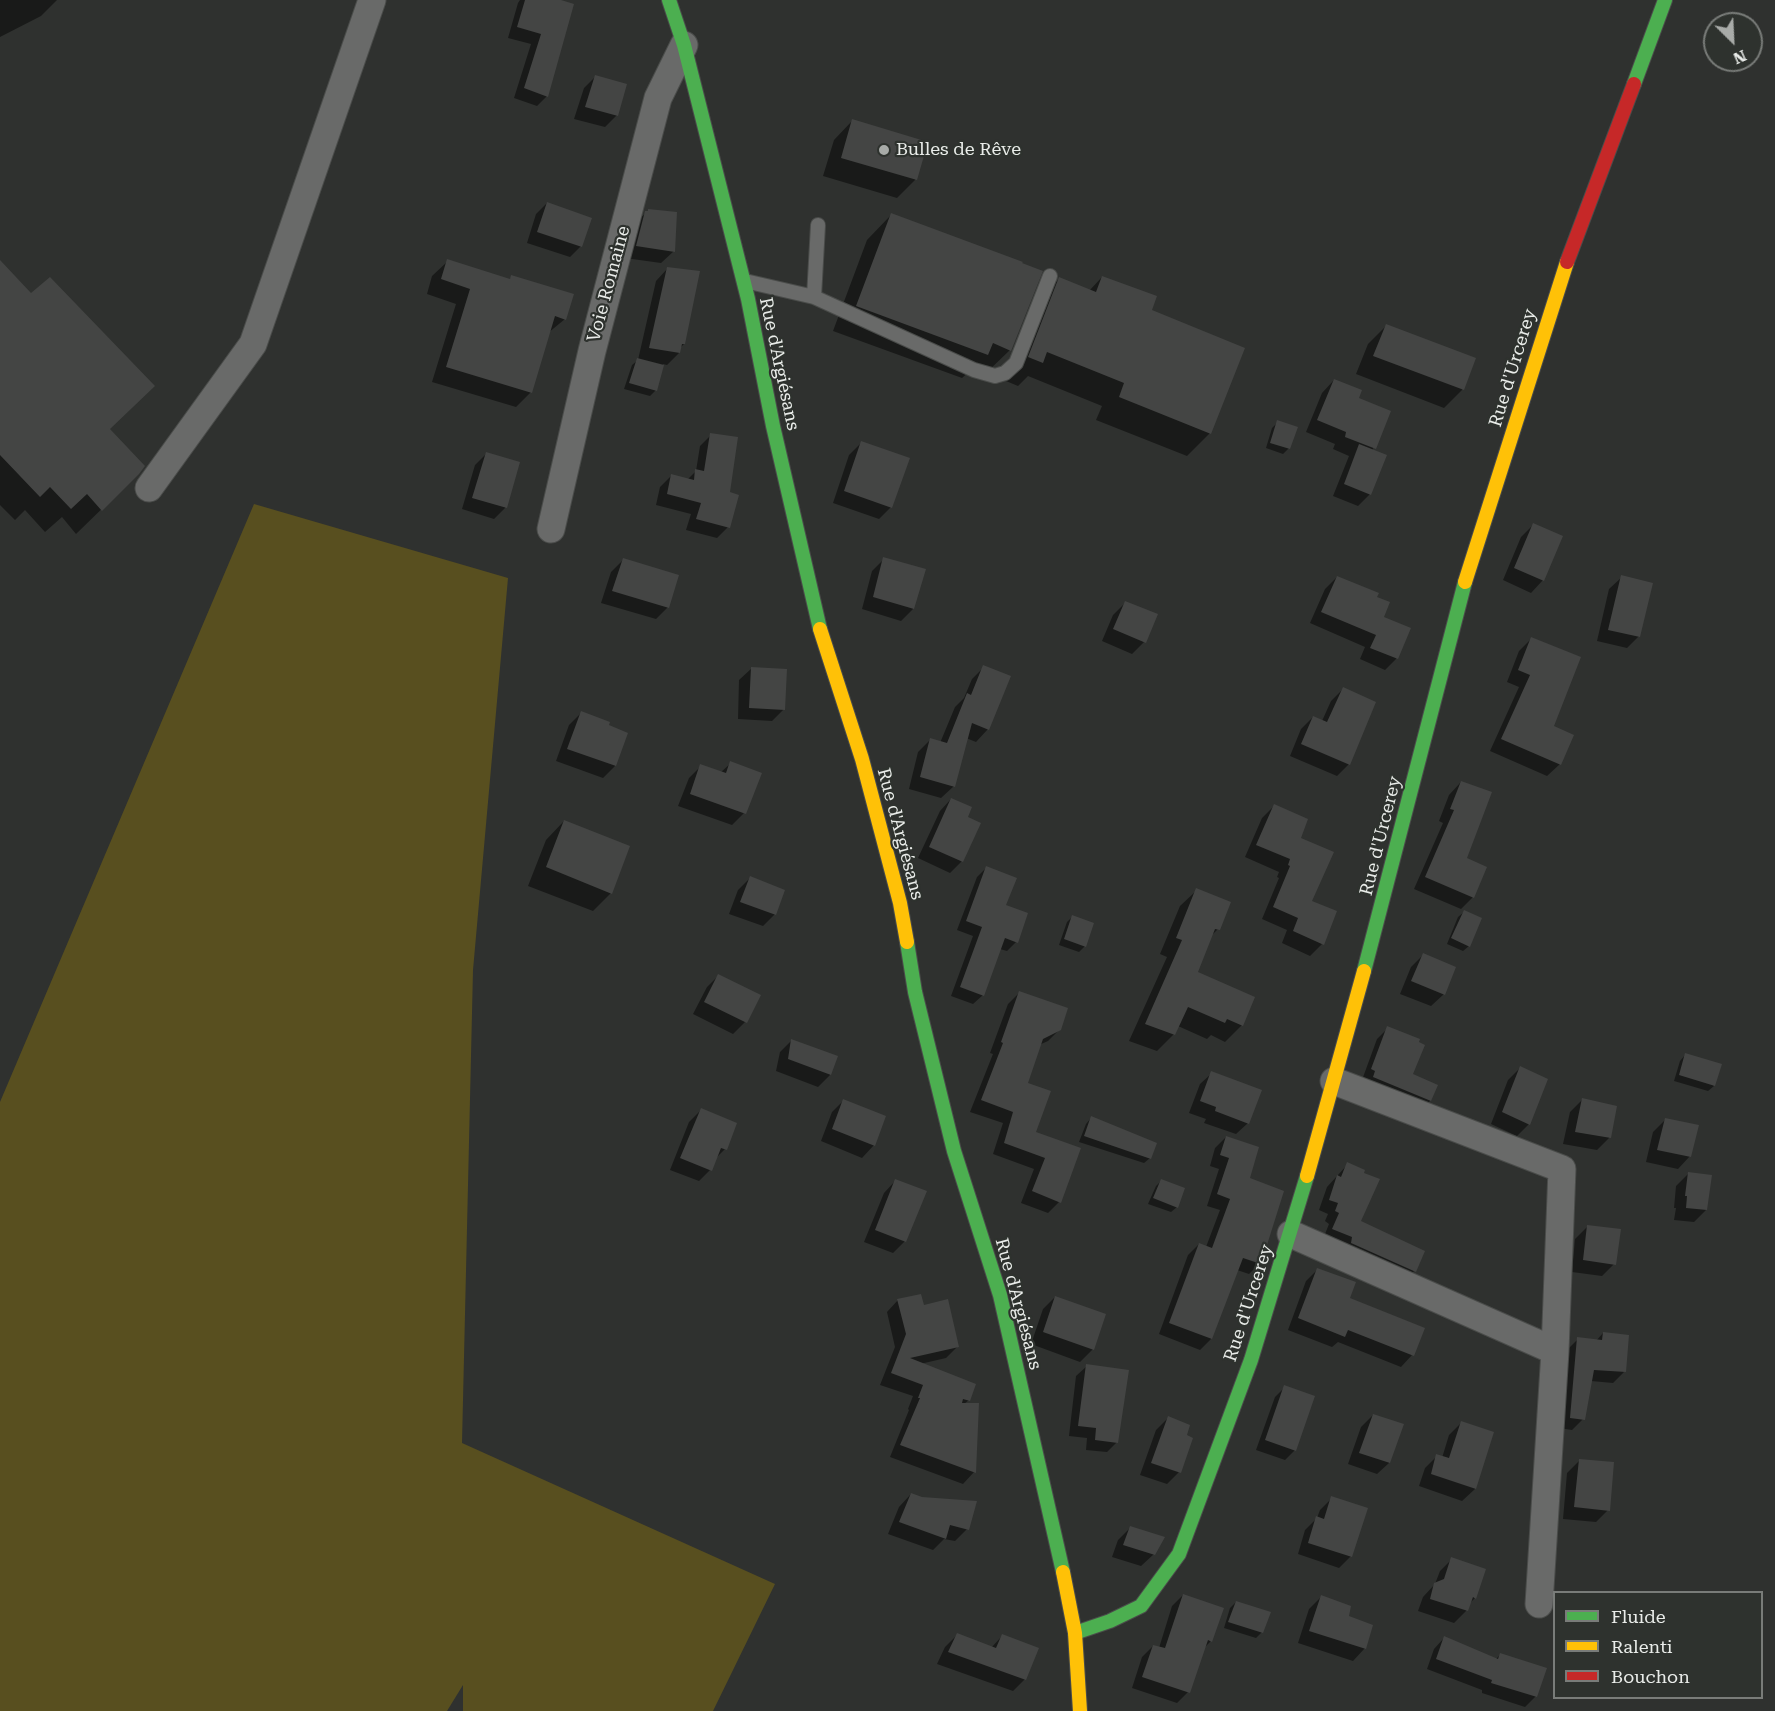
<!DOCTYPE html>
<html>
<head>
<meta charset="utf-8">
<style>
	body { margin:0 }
	#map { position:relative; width:1775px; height:1711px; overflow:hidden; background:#2f312f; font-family:"Roboto Serif",serif }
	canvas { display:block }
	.legend { position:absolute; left:1553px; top:1591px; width:210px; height:108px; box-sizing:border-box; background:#2e322e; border:2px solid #797c79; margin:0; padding:8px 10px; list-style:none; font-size:18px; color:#e9ece9 }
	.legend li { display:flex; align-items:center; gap:12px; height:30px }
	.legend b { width:30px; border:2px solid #797c79 }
	.north { position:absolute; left:1703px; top:12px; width:60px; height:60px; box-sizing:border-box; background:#2e322e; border:2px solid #797c79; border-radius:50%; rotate:156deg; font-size:16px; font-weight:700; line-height:24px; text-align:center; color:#e9ece9 }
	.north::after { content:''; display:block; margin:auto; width:21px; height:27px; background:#a8aba8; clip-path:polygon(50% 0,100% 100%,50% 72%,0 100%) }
</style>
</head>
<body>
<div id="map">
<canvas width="1775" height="1711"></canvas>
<ul class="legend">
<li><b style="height:8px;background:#4caf50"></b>Fluide</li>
<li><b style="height:8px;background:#ffc107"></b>Ralenti</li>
<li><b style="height:8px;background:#c62828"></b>Bouchon</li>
</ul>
<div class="north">N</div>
</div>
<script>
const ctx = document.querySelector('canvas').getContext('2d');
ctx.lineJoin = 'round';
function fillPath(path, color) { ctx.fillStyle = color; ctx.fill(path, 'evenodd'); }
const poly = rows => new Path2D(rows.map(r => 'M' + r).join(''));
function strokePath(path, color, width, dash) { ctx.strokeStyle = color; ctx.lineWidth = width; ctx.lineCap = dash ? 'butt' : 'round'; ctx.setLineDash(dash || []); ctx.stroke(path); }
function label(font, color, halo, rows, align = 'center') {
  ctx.font = font + ' "Roboto Serif",serif'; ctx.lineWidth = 4.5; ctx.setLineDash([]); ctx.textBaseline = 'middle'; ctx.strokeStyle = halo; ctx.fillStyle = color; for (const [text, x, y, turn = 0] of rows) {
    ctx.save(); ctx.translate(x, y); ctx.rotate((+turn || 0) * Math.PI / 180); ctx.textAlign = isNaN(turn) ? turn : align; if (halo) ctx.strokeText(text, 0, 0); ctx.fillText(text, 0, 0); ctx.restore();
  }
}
fillPath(poly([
	[254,504,508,578,473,970,462,1443,775,1584,713,1711,463,1711,463,1685,447,1711,0,1711,0,1102]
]), '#584f1f');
fillPath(poly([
	[0,0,57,0,41,16,0,37],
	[520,0,556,0,547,96,537,106,514,98,531,44,508,38,518,3],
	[596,76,617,115,605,127,574,119,584,88],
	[852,121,926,143,915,180,897,198,823,176,834,140],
	[547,203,581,246,570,257,527,243,536,214],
	[649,210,674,251,661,263,625,258,633,225],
	[891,215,1010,350,985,374,972,369,962,378,833,331,867,240],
	[448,261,509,280,512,277,565,319,548,333,531,392,516,407,432,382,456,304,427,294,432,276],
	[0,262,109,430,113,498,76,534,62,517,45,532,25,510,15,520,0,505],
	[668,268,684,344,680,348,679,353,667,365,663,364,656,390,650,396,624,389,632,365,638,360,656,281],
	[1102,277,1150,311,1210,433,1187,456,1096,420,1102,406,1028,376,1018,386,1006,381,1036,302,1059,279,1089,291],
	[1386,326,1474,359,1462,390,1444,408,1356,374,1368,344],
	[1334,380,1357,399,1389,412,1372,451,1370,494,1358,506,1333,496,1349,456,1333,449,1335,444,1306,432,1322,393],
	[1278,422,1289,448,1283,454,1266,448,1272,428],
	[711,435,728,493,728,527,717,538,686,530,691,514,656,505,660,487,671,476,687,480,696,471,700,446],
	[861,443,891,507,879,519,833,503,849,455],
	[486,454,518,463,505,508,494,519,462,509,475,465],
	[1533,525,1562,537,1543,580,1531,593,1503,580,1521,537],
	[884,559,924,570,913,609,901,621,862,609,872,571],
	[623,560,668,607,656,619,601,603,611,572],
	[1337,577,1375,598,1382,617,1409,629,1396,659,1385,670,1360,659,1365,647,1310,623,1325,589],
	[1622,577,1639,636,1627,648,1597,641,1609,589],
	[1125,603,1156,615,1144,642,1132,654,1102,641,1113,615],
	[1531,639,1560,764,1547,776,1490,751,1519,687,1507,682,1519,651],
	[984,667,1009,677,988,729,976,742,966,738,954,786,941,798,909,789,918,752,930,740,940,743,955,707,964,698,972,679],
	[752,668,784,709,772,721,738,719,739,680],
	[1343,689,1349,764,1337,776,1290,756,1301,729,1313,717,1322,721,1331,701],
	[581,713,626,734,615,766,603,778,556,761,569,725],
	[731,763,744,813,732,825,678,806,689,778,701,766,720,773],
	[1461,782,1465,859,1473,897,1461,909,1414,889,1443,823,1439,821,1449,795],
	[951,799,966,817,962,861,950,873,918,858,940,811],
	[1274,806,1299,839,1310,901,1322,944,1310,956,1282,943,1287,930,1262,919,1279,878,1277,877,1279,872,1245,857,1262,818],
	[564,821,611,893,593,911,528,886,546,840],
	[986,868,1005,906,1016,942,1007,951,1000,949,983,995,973,1004,951,996,973,936,957,930,977,877],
	[750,878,775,914,763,926,729,914,738,890],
	[1197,890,1218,929,1210,937,1196,973,1242,1025,1225,1042,1211,1035,1207,1039,1178,1026,1174,1034,1157,1051,1129,1041,1167,957,1160,954,1180,906],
	[1464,912,1469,946,1463,951,1447,944,1458,917],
	[1072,917,1085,946,1079,952,1059,945,1067,922],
	[1423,955,1444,994,1431,1006,1400,994,1411,967],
	[719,975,745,1022,733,1034,693,1014,707,987],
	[1019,993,1060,1029,1048,1041,1039,1045,1026,1084,1034,1133,1079,1149,1059,1202,1048,1213,1021,1203,1034,1169,993,1154,1003,1123,970,1112,993,1054,990,1053,1008,1004],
	[1388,1028,1411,1075,1436,1086,1430,1101,1419,1111,1362,1080,1377,1039],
	[792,1040,836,1057,830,1075,818,1087,776,1071,780,1052],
	[1685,1055,1714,1086,1708,1091,1674,1081,1680,1061],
	[1520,1068,1529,1124,1517,1136,1491,1124,1508,1080],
	[1212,1073,1248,1123,1236,1134,1204,1123,1206,1119,1189,1113,1200,1084],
	[844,1100,874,1145,862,1158,821,1141,832,1112],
	[1582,1100,1616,1107,1609,1138,1597,1150,1563,1144,1570,1112],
	[701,1110,725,1149,715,1159,710,1170,699,1181,670,1170,689,1122],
	[1091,1118,1150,1158,1144,1163,1079,1142,1086,1124],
	[1665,1120,1690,1156,1678,1169,1646,1162,1653,1132],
	[1226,1137,1248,1179,1260,1263,1249,1274,1237,1270,1211,1339,1200,1350,1159,1334,1188,1255,1199,1244,1206,1247,1220,1210,1207,1206,1219,1169,1210,1166,1215,1148],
	[1348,1164,1359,1222,1414,1271,1404,1282,1323,1239,1329,1224,1325,1221,1328,1214,1319,1210,1327,1187],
	[1688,1174,1706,1210,1694,1222,1674,1220,1676,1208,1674,1208,1676,1186],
	[896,1180,905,1241,893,1253,864,1242,884,1193],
	[1162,1180,1177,1207,1171,1212,1148,1204,1156,1186],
	[1588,1226,1614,1264,1602,1276,1572,1272,1575,1239],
	[1317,1270,1412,1355,1401,1367,1338,1342,1332,1347,1288,1330,1306,1281],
	[1055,1297,1093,1349,1080,1362,1031,1344,1043,1309],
	[898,1300,922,1307,957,1347,946,1358,920,1364,969,1400,964,1404,974,1472,963,1484,890,1457,909,1410,908,1409,913,1396,880,1385,895,1347,887,1312],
	[1603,1333,1624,1372,1613,1383,1591,1381,1583,1419,1572,1430,1559,1428,1567,1350,1578,1339,1596,1341],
	[1087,1366,1117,1442,1107,1452,1086,1450,1087,1438,1069,1436,1076,1376],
	[1285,1387,1295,1450,1285,1460,1256,1450,1275,1397],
	[1373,1415,1402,1425,1389,1463,1377,1474,1348,1464,1361,1427],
	[1168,1418,1179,1472,1167,1484,1140,1475,1156,1430],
	[1461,1423,1492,1433,1475,1489,1462,1501,1419,1486,1425,1468,1437,1456,1442,1458,1449,1435],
	[1579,1461,1608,1510,1596,1522,1563,1519,1567,1473],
	[911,1494,967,1529,955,1541,944,1539,933,1550,888,1534,899,1507],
	[1332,1498,1351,1556,1339,1568,1298,1554,1305,1530,1317,1518,1320,1510],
	[1130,1528,1154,1554,1141,1566,1112,1557,1118,1540],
	[1452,1559,1475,1598,1469,1604,1466,1611,1454,1623,1418,1611,1423,1597,1435,1584,1440,1571],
	[1183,1595,1211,1641,1204,1648,1188,1692,1177,1703,1132,1688,1142,1657,1153,1646,1159,1648,1172,1606],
	[1321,1597,1347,1617,1365,1648,1353,1661,1298,1643,1309,1609],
	[1236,1602,1262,1632,1256,1638,1224,1628,1230,1608],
	[957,1635,991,1648,1002,1636,1025,1679,1013,1691,937,1664,945,1647],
	[1444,1638,1496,1659,1500,1655,1536,1696,1525,1707,1482,1693,1482,1690,1427,1669,1434,1649]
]), '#0007');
fillPath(poly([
	[525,0,561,0,574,4,548,97,524,88,541,34,517,27],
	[595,75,627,84,618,116,585,107],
	[852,119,928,142,917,180,841,158],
	[547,202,592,218,582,247,537,232],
	[648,209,677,212,675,252,636,246,645,211,648,211],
	[891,213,1023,262,1022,263,1043,271,1011,351,993,343,988,355,856,306],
	[447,259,510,279,511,275,574,294,566,320,555,316,532,393,446,367,470,289,441,279],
	[0,260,31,293,50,277,155,386,110,429,145,466,139,474,102,511,87,494,71,509,50,487,40,497,0,455],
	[667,267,700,271,685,344,682,344,680,353,649,348],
	[1102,276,1157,296,1152,310,1245,348,1211,434,1119,397,1124,383,1047,352,1043,363,1028,357,1059,277,1096,292],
	[1386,324,1476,358,1464,390,1373,356],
	[637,358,664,365,657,391,629,383],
	[1334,379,1362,390,1359,398,1391,411,1376,449,1345,437,1346,432,1317,420],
	[1277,420,1298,427,1290,449,1270,443],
	[710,433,738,437,730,492,739,495,730,528,696,519,701,503,667,494,671,474,694,480,695,469,704,471],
	[861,441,910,458,892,508,844,491],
	[1359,444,1387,455,1371,495,1344,484],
	[486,452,520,462,507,508,472,498],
	[1533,523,1563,536,1544,581,1514,568],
	[883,557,926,569,914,609,873,597],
	[623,558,679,575,669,608,612,591],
	[1621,575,1653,583,1640,637,1608,630],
	[1337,576,1379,593,1377,597,1390,602,1384,617,1411,628,1398,659,1370,648,1376,635,1321,612],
	[1125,601,1158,614,1146,643,1113,629],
	[1531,637,1581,657,1554,726,1574,735,1561,765,1501,739,1530,675,1518,670],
	[983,665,1011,676,989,730,972,723,955,787,920,777,930,738,947,743,967,693,971,695],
	[751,667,787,669,785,710,749,708],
	[1343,687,1376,702,1350,765,1301,744,1313,716,1327,722],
	[581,711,610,722,609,725,628,733,616,766,567,749],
	[730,761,762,773,746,814,690,794,700,764,726,773],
	[1461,781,1492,792,1467,858,1487,867,1474,898,1425,877,1454,810,1450,809],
	[951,798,972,807,968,817,981,823,963,862,929,847],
	[1274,804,1308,819,1301,838,1334,852,1312,901,1337,911,1324,945,1293,931,1298,918,1273,907,1290,866,1288,865,1290,859,1256,845],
	[564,820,630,846,612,894,546,867],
	[986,866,1017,878,1006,905,1028,913,1018,943,1005,938,984,996,960,987,982,927,966,921],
	[750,876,785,890,776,915,740,902],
	[1196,888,1231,902,1220,930,1215,929,1198,972,1255,997,1243,1026,1227,1019,1225,1023,1188,1007,1175,1035,1145,1024,1182,940,1176,938],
	[1464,910,1482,918,1470,947,1451,938],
	[1072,915,1094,923,1086,947,1064,939],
	[1423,953,1456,967,1445,995,1411,981],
	[718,974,761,995,747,1023,704,1002],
	[1019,991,1068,1008,1061,1030,1043,1039,1028,1083,1051,1091,1036,1132,1081,1148,1061,1203,1032,1191,1045,1158,1004,1143,1013,1112,981,1100,1003,1043,1001,1042],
	[1387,1026,1420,1039,1419,1042,1425,1045,1413,1074,1438,1085,1431,1101,1373,1077,1375,1071,1371,1069],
	[791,1039,838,1056,831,1075,788,1059],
	[1685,1053,1722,1064,1715,1086,1679,1075],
	[1520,1066,1548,1079,1530,1125,1502,1112],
	[1211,1071,1262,1090,1249,1124,1215,1111,1216,1107,1200,1101],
	[1582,1098,1617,1106,1611,1138,1575,1132],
	[843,1099,886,1116,875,1146,832,1129],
	[701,1108,737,1123,727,1150,721,1148,712,1171,680,1158],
	[1091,1116,1157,1143,1151,1159,1084,1136],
	[1665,1118,1699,1125,1691,1157,1657,1150],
	[1226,1136,1259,1147,1250,1178,1284,1191,1261,1264,1243,1258,1212,1339,1169,1323,1199,1243,1212,1248,1230,1199,1217,1194,1229,1158,1220,1155],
	[1347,1162,1365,1170,1364,1173,1380,1179,1361,1221,1425,1251,1416,1272,1351,1243,1352,1237,1332,1229,1339,1213,1335,1211,1338,1203,1329,1200,1337,1175,1341,1177],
	[1688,1172,1712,1175,1707,1210,1686,1208,1687,1196,1685,1196],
	[895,1179,927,1191,906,1242,875,1230],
	[1161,1179,1185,1188,1178,1208,1153,1198],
	[1587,1225,1621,1229,1616,1265,1583,1260],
	[1317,1268,1356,1282,1350,1298,1425,1328,1414,1356,1348,1330,1345,1337,1298,1318],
	[921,1294,924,1305,948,1299,959,1347,910,1358,976,1384,970,1401,963,1399,962,1403,979,1403,976,1473,900,1445,920,1398,918,1398,923,1385,891,1373,906,1334,897,1299],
	[1055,1296,1106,1314,1094,1350,1043,1332],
	[1603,1332,1629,1335,1626,1372,1594,1370,1585,1420,1570,1418,1577,1337,1602,1340],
	[1086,1364,1129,1370,1118,1443,1095,1440,1096,1428,1078,1426],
	[1284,1385,1315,1396,1296,1451,1265,1440],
	[1373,1414,1404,1424,1390,1463,1359,1453],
	[1168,1416,1190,1425,1187,1435,1193,1438,1181,1473,1151,1463],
	[1461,1421,1494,1432,1476,1489,1431,1474,1436,1454,1449,1458],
	[1579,1459,1614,1462,1610,1511,1574,1507],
	[911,1493,922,1497,977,1501,969,1530,950,1525,946,1539,899,1522],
	[1331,1496,1368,1508,1352,1557,1308,1543,1316,1516,1324,1519],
	[1130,1526,1165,1537,1155,1555,1123,1545],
	[1451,1557,1486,1569,1476,1599,1473,1597,1468,1611,1430,1599,1434,1583,1444,1579],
	[1183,1594,1224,1608,1212,1642,1208,1640,1190,1693,1142,1677,1153,1645,1165,1648],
	[1321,1595,1351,1606,1349,1616,1373,1625,1366,1649,1309,1631],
	[1236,1601,1271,1612,1263,1633,1228,1622],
	[957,1633,996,1648,1002,1634,1039,1648,1026,1680,948,1652],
	[1444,1636,1498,1659,1500,1653,1547,1668,1537,1697,1491,1683,1492,1680,1436,1659]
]), '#444544');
const lane = poly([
	[745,281,814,297,974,370,995,376,1005,373,1016,363,1050,276],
	[814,297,818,225]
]);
const street = poly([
	[149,488,253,344,372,0],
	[551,529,592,351,658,98,684,45],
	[1334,1081,1562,1169,1555,1351,1539,1604],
	[1291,1234,1555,1351]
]);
const fast = poly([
	[669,0,684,45,748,299,773,426,820,629],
	[1634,84,1665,0],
	[907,942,915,992,954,1151,1000,1295,1063,1572],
	[1364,971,1465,582],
	[1075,1633,1110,1621,1141,1606,1179,1554,1251,1360,1307,1176]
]);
const slow = poly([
	[1465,582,1567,262],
	[820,629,862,759,900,903,907,942],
	[1307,1176,1364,971],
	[1063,1572,1075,1633,1080,1711]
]);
const jam = poly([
	[1567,262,1634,84]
]);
strokePath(lane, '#4a4c4a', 16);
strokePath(street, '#4a4c4a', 29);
strokePath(fast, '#4a4c4a', 16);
strokePath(slow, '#4a4c4a', 16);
strokePath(jam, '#4a4c4a', 16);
strokePath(lane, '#696a69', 14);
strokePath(street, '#696a69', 27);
strokePath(fast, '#4caf50', 14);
strokePath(slow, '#ffc107', 14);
strokePath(jam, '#c62828', 14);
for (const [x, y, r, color] of [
	[884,150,6,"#a8aba8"]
]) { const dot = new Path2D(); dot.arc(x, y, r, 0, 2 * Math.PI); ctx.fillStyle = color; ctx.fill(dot); strokePath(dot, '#2e322e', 2); }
label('18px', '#e9ece9', '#2e322e', [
	["Bulles de Rêve",896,150]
], 'left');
label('18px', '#e9ece9', '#2e322e', [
	["Voie Romaine",609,284,-75],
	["Rue d'Argiésans",779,364,78],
	["Rue d'Urcerey",1513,368,-73],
	["Rue d'Argiésans",900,834,75],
	["Rue d'Urcerey",1381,836,-76],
	["Rue d'Urcerey",1249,1303,-72],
	["Rue d'Argiésans",1018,1304,75]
]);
</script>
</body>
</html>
